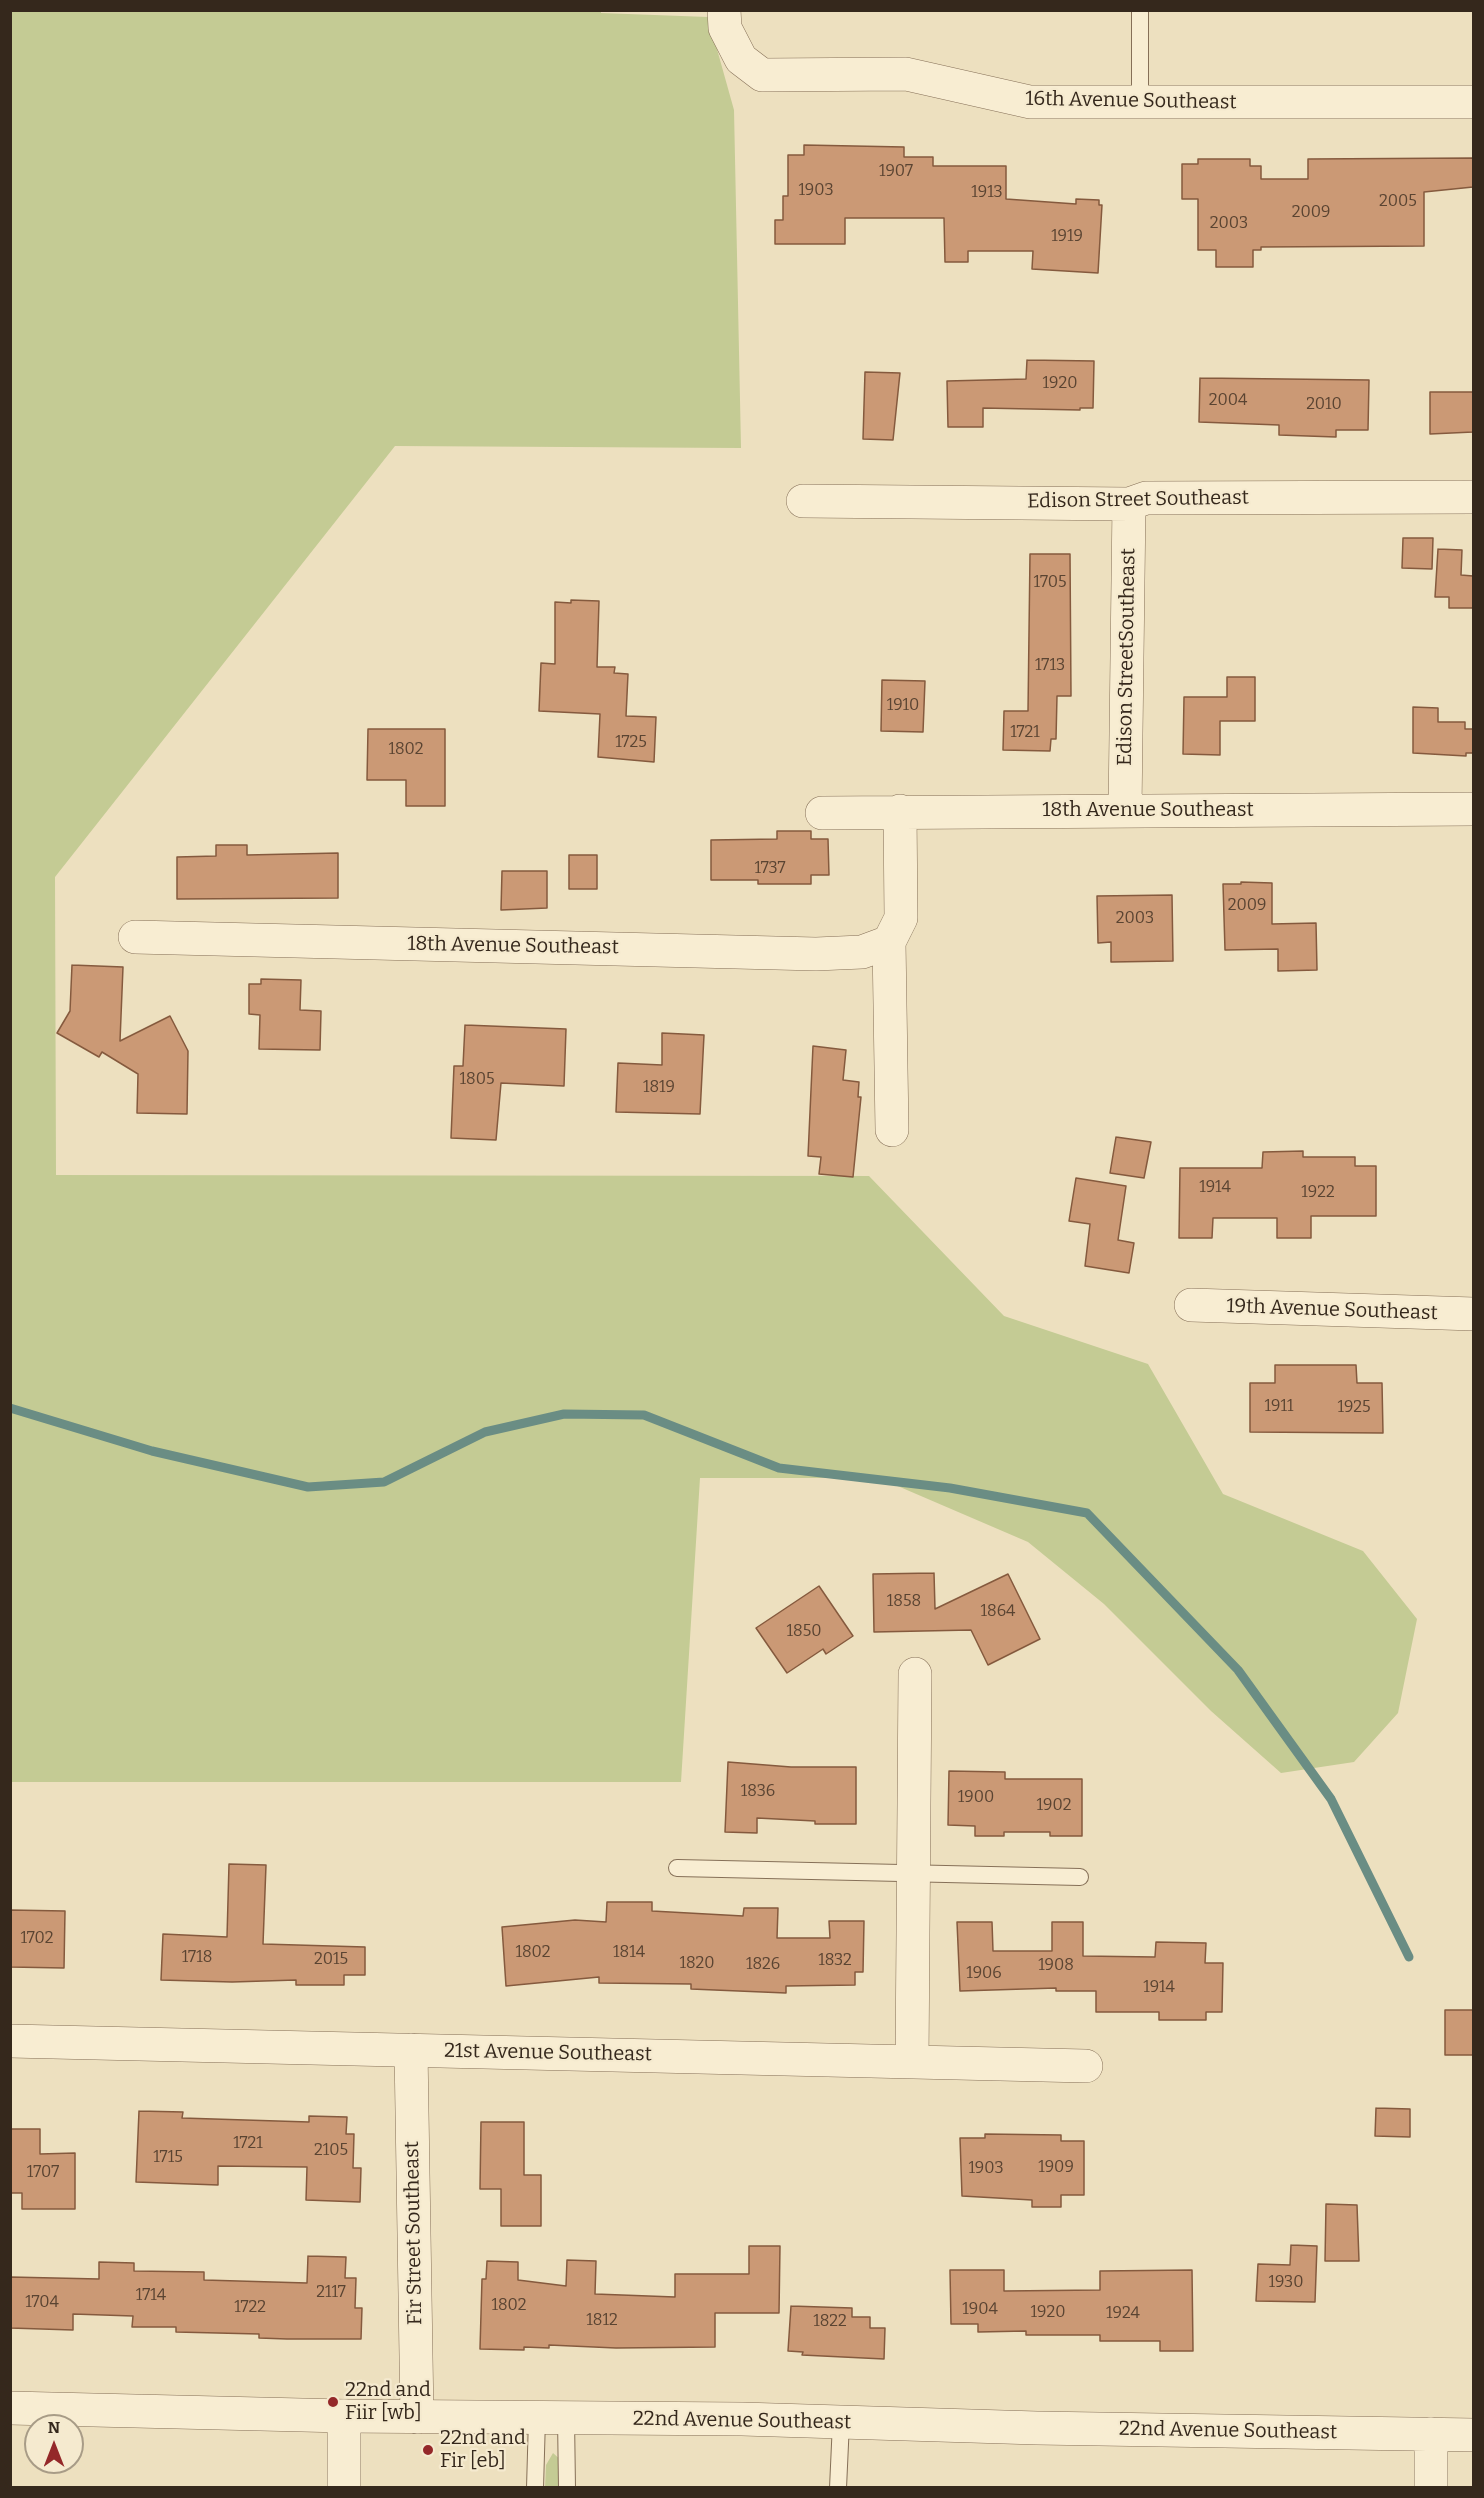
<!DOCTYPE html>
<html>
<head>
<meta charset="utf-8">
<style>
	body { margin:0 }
	#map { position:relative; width:1484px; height:2498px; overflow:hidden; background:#ede0bf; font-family:Bitter,serif }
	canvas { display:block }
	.frame { position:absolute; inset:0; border:12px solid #35281c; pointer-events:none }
	.north { position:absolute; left:24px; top:2414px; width:60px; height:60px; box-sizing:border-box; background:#f5eacf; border:2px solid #a89c87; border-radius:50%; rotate:0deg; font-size:16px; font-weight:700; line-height:24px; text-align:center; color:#35281c }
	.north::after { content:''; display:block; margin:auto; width:21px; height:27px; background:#942829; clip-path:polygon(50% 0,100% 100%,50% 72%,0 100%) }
</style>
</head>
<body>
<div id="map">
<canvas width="1484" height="2498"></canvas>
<div class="frame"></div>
<div class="north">N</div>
</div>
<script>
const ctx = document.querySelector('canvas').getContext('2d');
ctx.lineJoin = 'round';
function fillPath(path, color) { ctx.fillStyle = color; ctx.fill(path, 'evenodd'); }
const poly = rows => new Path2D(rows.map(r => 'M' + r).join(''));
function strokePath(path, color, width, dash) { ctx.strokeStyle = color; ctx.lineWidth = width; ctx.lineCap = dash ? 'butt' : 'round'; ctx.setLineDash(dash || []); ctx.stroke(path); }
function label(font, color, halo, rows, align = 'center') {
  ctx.font = font + ' Bitter,serif'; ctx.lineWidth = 4.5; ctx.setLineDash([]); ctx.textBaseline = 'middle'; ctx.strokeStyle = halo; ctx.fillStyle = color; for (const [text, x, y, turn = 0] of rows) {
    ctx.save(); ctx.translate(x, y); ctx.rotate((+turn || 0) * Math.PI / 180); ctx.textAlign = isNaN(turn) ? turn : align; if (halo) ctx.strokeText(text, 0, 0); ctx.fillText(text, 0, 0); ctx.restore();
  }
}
fillPath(poly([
	[601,10,601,13,708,17,734,110,741,448,395,446,55,877,56,1175,869,1176,1004,1316,1148,1364,1223,1494,1363,1551,1417,1619,1398,1713,1354,1762,1281,1773,1211,1711,1104,1604,1028,1542,879,1478,700,1478,681,1782,11,1782,11,11],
	[553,2453,563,2462,564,2487,545,2488,546,2465]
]), '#c4cb94');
strokePath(poly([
	[10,1408,152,1451,308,1487,384,1482,485,1432,564,1414,644,1415,779,1468,950,1488,1087,1513,1238,1670,1331,1799,1409,1957]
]), '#6a8d84', 9);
const building = poly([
	[804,145,904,147,904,157,933,157,933,166,1006,166,1006,199,1076,204,1076,199,1099,200,1099,205,1102,205,1098,273,1032,269,1033,251,968,251,968,262,945,262,944,218,845,218,845,244,775,244,775,220,783,220,783,196,788,196,788,155,804,155,804,145],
	[1473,158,1473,187,1424,192,1424,246,1261,247,1261,250,1253,250,1253,267,1216,267,1216,250,1198,250,1198,199,1182,199,1182,164,1198,164,1198,159,1250,159,1250,166,1261,166,1261,179,1308,179,1308,159,1473,158],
	[1027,360,1094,361,1093,408,1080,408,1080,410,983,408,983,427,948,427,947,381,1026,379,1027,360],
	[865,372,900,373,893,440,863,439,865,372],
	[1200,378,1369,380,1368,430,1336,430,1336,437,1279,435,1279,425,1199,422,1200,378],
	[1430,392,1473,392,1473,432,1430,434,1430,392],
	[1403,538,1433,538,1432,569,1402,568,1403,538],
	[1438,549,1462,550,1461,575,1473,576,1473,608,1449,608,1449,597,1435,597,1438,549],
	[1030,554,1070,554,1071,696,1057,696,1056,739,1051,739,1050,751,1003,750,1004,711,1028,711,1030,554],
	[571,600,599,601,597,667,615,667,614,673,628,674,626,716,656,717,654,762,598,757,600,714,539,711,541,663,555,664,555,602,571,603,571,600],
	[1227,677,1255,677,1255,721,1220,721,1220,755,1183,754,1184,697,1227,697,1227,677],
	[882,680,925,681,923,732,881,731,882,680],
	[1413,707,1438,708,1438,722,1465,722,1465,729,1473,729,1473,753,1466,753,1466,756,1413,753,1413,707],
	[368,729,445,729,445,806,406,806,406,780,367,780,368,729],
	[777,831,811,831,811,839,828,839,829,875,811,875,811,884,758,884,758,880,711,880,711,840,777,839,777,831],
	[216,845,247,845,247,855,338,853,338,898,177,899,177,857,216,856,216,845],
	[569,855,597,855,597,889,569,889,569,855],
	[502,871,547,871,547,908,501,910,502,871],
	[1241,882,1272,883,1272,924,1316,923,1317,970,1278,971,1278,949,1225,950,1223,884,1241,884,1241,882],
	[1172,895,1173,961,1111,962,1111,942,1098,943,1097,896,1172,895],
	[72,965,123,967,120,1041,170,1016,188,1051,187,1114,137,1113,138,1074,102,1052,99,1057,57,1033,70,1011,72,965],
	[261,979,301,980,300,1010,321,1011,320,1050,259,1049,260,1015,249,1014,249,984,261,984,261,979],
	[465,1025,566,1029,564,1086,501,1083,496,1140,451,1138,454,1066,463,1066,465,1025],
	[662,1033,704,1035,700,1114,616,1112,618,1063,662,1065,662,1033],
	[813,1046,846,1050,843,1080,859,1082,858,1097,861,1097,853,1177,819,1174,821,1157,808,1156,813,1046],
	[1116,1137,1151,1142,1144,1178,1110,1173,1116,1137],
	[1303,1151,1303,1157,1355,1157,1355,1166,1376,1166,1376,1216,1311,1216,1311,1238,1277,1238,1277,1218,1213,1218,1212,1238,1179,1238,1180,1168,1262,1168,1263,1152,1303,1151],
	[1076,1178,1126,1186,1118,1240,1134,1243,1129,1273,1085,1266,1090,1224,1069,1221,1076,1178],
	[1275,1365,1356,1365,1357,1383,1382,1383,1383,1433,1250,1432,1250,1383,1275,1383,1275,1365],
	[934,1573,935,1609,1008,1574,1040,1639,988,1665,971,1630,874,1632,873,1574,934,1573],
	[819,1586,853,1636,826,1654,823,1649,787,1673,756,1628,819,1586],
	[728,1762,791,1767,856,1767,856,1824,815,1824,815,1821,757,1818,757,1833,725,1832,728,1762],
	[949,1771,1005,1772,1005,1779,1082,1779,1082,1836,1050,1836,1050,1832,1004,1832,1004,1836,975,1836,975,1826,948,1825,949,1771],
	[229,1864,266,1865,263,1944,365,1947,365,1975,344,1975,344,1985,296,1985,296,1980,232,1982,161,1980,163,1934,227,1937,229,1864],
	[607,1902,652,1902,652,1911,743,1916,744,1908,778,1908,777,1938,830,1938,829,1921,864,1921,863,1972,855,1972,855,1985,786,1986,786,1993,691,1989,691,1984,599,1983,599,1977,506,1986,502,1927,575,1920,606,1922,607,1902],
	[10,1910,65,1911,64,1968,10,1967,10,1910],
	[957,1922,992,1922,993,1951,1052,1951,1052,1922,1083,1922,1083,1956,1155,1957,1156,1942,1206,1943,1205,1963,1223,1963,1222,2012,1206,2012,1206,2020,1159,2020,1159,2012,1096,2012,1096,1991,1056,1991,1056,1988,960,1991,957,1922],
	[1445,2010,1473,2010,1473,2055,1445,2055,1445,2010],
	[1376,2108,1410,2109,1410,2137,1375,2136,1376,2108],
	[139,2111,183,2112,182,2118,309,2122,309,2116,347,2117,346,2134,354,2134,353,2168,361,2168,360,2202,306,2200,307,2167,218,2166,218,2185,136,2182,139,2111],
	[481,2122,524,2122,524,2175,541,2175,541,2226,501,2226,501,2189,480,2189,481,2122],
	[10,2129,40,2129,40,2154,75,2153,75,2209,22,2209,22,2193,10,2193,10,2129],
	[985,2134,1061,2135,1061,2141,1084,2141,1084,2195,1061,2195,1061,2207,1032,2207,1032,2200,962,2196,960,2138,985,2138,985,2134],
	[1326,2204,1357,2205,1359,2261,1325,2261,1326,2204],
	[1291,2245,1317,2246,1315,2302,1256,2301,1258,2264,1290,2265,1291,2245],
	[749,2246,780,2246,779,2313,715,2313,715,2347,616,2348,549,2345,549,2348,524,2347,524,2350,480,2349,482,2279,486,2279,487,2261,518,2262,518,2280,566,2286,567,2260,596,2261,595,2294,675,2297,675,2274,749,2274,749,2246],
	[308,2256,346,2257,345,2278,356,2278,355,2308,362,2308,361,2339,287,2339,259,2338,259,2334,176,2332,176,2327,132,2327,133,2316,73,2314,73,2330,10,2328,10,2277,99,2279,99,2262,134,2263,134,2271,204,2272,204,2280,307,2283,308,2256],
	[950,2270,1004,2270,1004,2291,1100,2290,1100,2271,1192,2270,1193,2351,1160,2351,1160,2341,1100,2341,1100,2335,1026,2335,1026,2331,978,2332,978,2324,951,2324,950,2270],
	[791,2306,852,2308,852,2317,870,2317,870,2328,885,2328,884,2359,802,2355,803,2352,788,2351,791,2306]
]);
fillPath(building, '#cb9975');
strokePath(building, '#855a3e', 1.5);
const service = poly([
	[1140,10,1140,102],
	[677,1868,1080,1877],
	[566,2418,567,2488],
	[535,2488,537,2418],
	[838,2488,841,2422]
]);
const minor = poly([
	[724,10,725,28,741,59,762,75,906,74,1030,102,1474,102],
	[803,501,1129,504,1146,498,1474,497],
	[1125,810,1129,504],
	[822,813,1474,809],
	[135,937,816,954,862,952,889,942],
	[892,1130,889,942,901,918,900,811],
	[1191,1305,1474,1314],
	[10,2041,1086,2066],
	[411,2050,417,2417],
	[912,2062,915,1674],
	[344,2488,344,2416]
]);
const tertiary = poly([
	[10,2408,344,2416,742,2419,1037,2428,1474,2435],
	[1431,2434,1431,2488]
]);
strokePath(service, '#867058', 18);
strokePath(minor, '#867058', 34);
strokePath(tertiary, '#867058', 34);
strokePath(service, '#f8edd2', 16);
strokePath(minor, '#f8edd2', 33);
strokePath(tertiary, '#f8edd2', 33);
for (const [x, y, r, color] of [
	[333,2402,6,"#942829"],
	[428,2450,6,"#942829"]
]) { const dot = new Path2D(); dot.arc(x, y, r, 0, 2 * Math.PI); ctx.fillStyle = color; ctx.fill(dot); strokePath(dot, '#f5eacf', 2); }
label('16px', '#5a4432', null, [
	["1907",896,172],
	["1903",816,191],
	["1913",987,193],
	["2005",1398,202],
	["2009",1311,213],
	["2003",1229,224],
	["1919",1067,237],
	["1920",1060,384],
	["2004",1228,401],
	["2010",1324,405],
	["1705",1050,583],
	["1713",1050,666],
	["1910",903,706],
	["1721",1025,733],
	["1725",631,743],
	["1802",406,750],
	["1737",770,869],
	["2009",1247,906],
	["2003",1135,919],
	["1805",477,1080],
	["1819",659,1088],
	["1914",1215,1188],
	["1922",1318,1193],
	["1911",1279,1407],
	["1925",1354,1408],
	["1858",904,1602],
	["1864",998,1612],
	["1850",804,1632],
	["1836",758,1792],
	["1900",976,1798],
	["1902",1054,1806],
	["1702",37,1939],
	["1802",533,1953],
	["1814",629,1953],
	["1718",197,1958],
	["2015",331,1960],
	["1832",835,1961],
	["1820",697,1964],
	["1826",763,1965],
	["1908",1056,1966],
	["1906",984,1974],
	["1914",1159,1988],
	["1721",248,2144],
	["2105",331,2151],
	["1715",168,2158],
	["1909",1056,2168],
	["1903",986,2169],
	["1707",43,2173],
	["1930",1286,2283],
	["2117",331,2293],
	["1714",151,2296],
	["1704",42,2303],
	["1802",509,2306],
	["1722",250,2308],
	["1904",980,2310],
	["1920",1048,2313],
	["1924",1123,2314],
	["1812",602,2321],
	["1822",830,2322]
]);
label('20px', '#35281c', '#f5eacf', [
	["16th Avenue Southeast",1131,101,1],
	["Edison Street Southeast",1138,500,-1],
	["Edison StreetSoutheast",1127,657,-89],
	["18th Avenue Southeast",1148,810],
	["18th Avenue Southeast",513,946,1],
	["19th Avenue Southeast",1332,1310,2],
	["21st Avenue Southeast",548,2053,1],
	["Fir Street Southeast",414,2233,-91],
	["22nd Avenue Southeast",742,2421,1],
	["22nd Avenue Southeast",1228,2431,1]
]);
label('20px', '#35281c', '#f5eacf', [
	["22nd and",345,2390],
	["Fiir [wb]",345,2413],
	["22nd and",440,2438],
	["Fir [eb]",440,2461]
], 'left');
</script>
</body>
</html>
